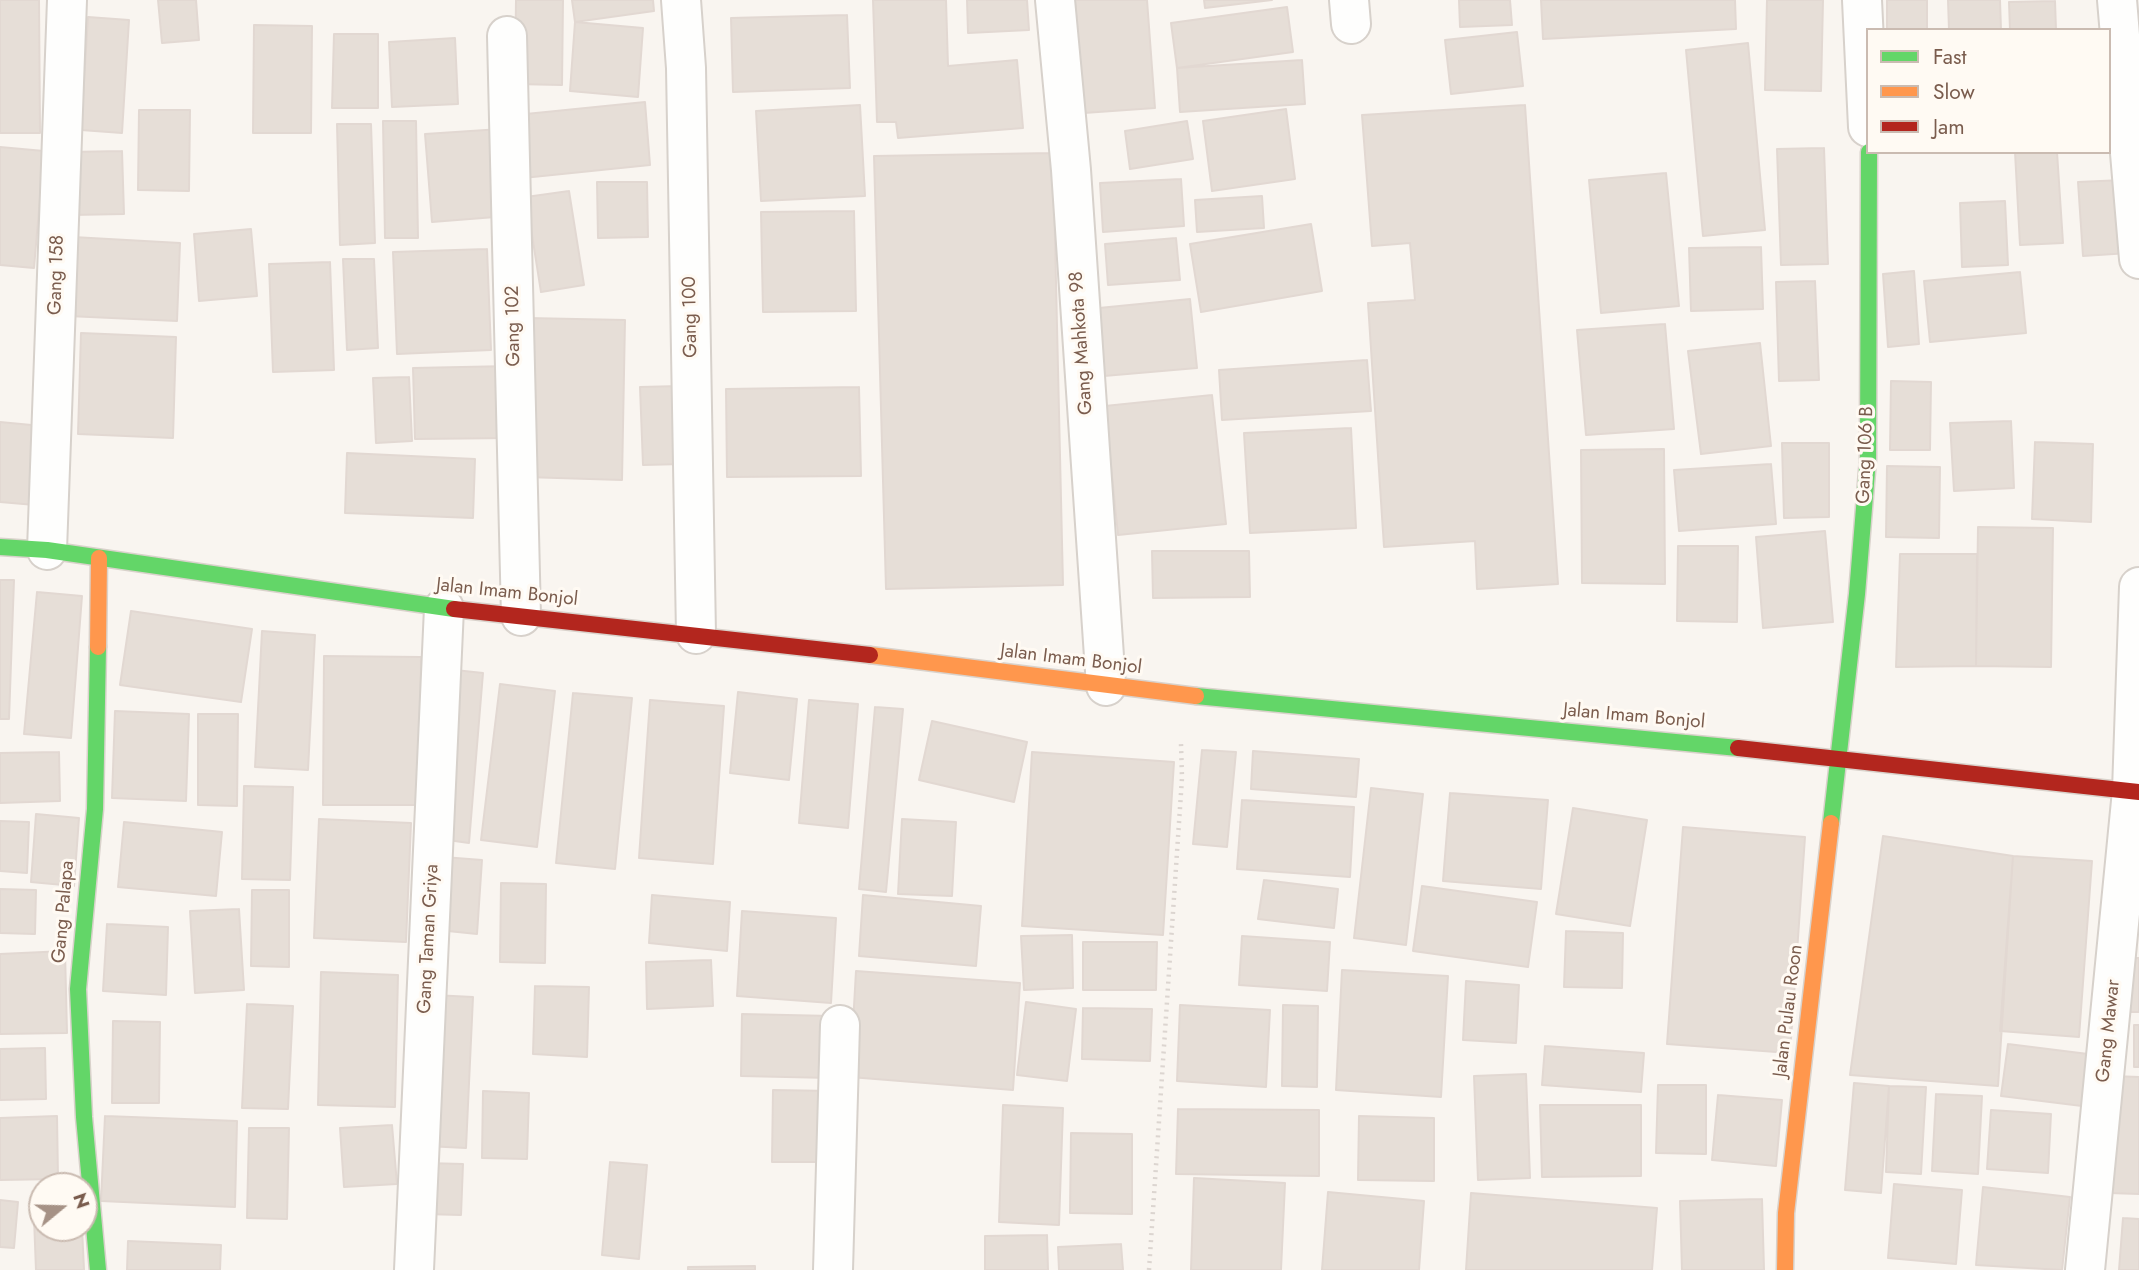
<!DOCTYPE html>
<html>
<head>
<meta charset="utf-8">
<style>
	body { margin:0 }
	#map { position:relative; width:2139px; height:1270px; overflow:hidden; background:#f9f5f0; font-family:Jost,sans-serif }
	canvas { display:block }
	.legend { position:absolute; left:1866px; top:28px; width:245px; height:126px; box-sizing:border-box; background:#fffaf3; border:2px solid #cabbb1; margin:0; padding:9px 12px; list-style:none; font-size:21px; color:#7a5c4d }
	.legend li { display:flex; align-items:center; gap:14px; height:35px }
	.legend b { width:35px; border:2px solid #cabbb1 }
	.north { position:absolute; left:28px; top:1172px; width:70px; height:70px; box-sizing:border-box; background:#fffaf3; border:2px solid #cabbb1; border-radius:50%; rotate:71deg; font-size:19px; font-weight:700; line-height:28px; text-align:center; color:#7a5c4d }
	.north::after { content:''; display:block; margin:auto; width:24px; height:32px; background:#a69286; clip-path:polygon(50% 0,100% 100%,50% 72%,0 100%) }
</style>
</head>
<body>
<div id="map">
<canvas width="2139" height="1270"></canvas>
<ul class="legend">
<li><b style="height:9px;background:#63d668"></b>Fast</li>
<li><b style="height:9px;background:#ff974d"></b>Slow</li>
<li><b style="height:9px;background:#b3261e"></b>Jam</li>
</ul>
<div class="north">N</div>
</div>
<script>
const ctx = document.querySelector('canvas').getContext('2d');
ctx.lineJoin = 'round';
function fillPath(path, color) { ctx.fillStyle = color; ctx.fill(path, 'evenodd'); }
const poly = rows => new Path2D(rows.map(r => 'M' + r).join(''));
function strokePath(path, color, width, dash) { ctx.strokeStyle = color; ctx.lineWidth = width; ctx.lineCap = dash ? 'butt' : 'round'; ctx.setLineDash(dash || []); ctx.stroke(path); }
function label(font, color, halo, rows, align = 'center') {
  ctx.font = font + ' Jost,sans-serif'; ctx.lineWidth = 6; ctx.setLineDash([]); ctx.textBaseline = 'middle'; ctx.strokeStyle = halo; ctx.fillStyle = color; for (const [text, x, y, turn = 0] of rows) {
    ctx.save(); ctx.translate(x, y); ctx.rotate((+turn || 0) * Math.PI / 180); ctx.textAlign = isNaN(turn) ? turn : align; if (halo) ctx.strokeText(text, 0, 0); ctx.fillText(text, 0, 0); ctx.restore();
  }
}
const building = poly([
	[0,0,39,0,40,133,0,133,0,0],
	[158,0,196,0,199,40,162,43,158,0],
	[516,0,563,0,562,85,515,84,516,0],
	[572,0,653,0,654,11,575,22,572,0],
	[873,0,946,0,948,66,1017,60,1023,128,898,138,896,122,877,122,873,0],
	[967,0,1027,0,1029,30,968,33,967,0],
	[1075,0,1147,0,1155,108,1084,113,1075,0],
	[1204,0,1272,0,1205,8,1204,0],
	[1459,0,1510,0,1512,25,1460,27,1459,0],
	[1541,0,1735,0,1736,29,1543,39,1541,0],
	[1767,0,1823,0,1821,91,1765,90,1767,0],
	[1887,0,1927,0,1927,30,1887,30,1887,0],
	[1948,0,2000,0,2001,30,1949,30,1948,0],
	[2055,1,2056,30,2010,30,2009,2,2055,1],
	[1287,7,1293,52,1177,68,1171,23,1287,7],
	[847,15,850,88,733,92,731,18,847,15],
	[88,17,129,20,122,133,81,130,88,17],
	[575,22,643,28,638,97,570,91,575,22],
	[254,25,312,26,311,133,253,133,254,25],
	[1517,32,1523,86,1451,94,1445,40,1517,32],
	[334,34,378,34,378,108,332,108,334,34],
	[455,38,458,104,392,107,389,42,455,38],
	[1748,43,1765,230,1703,236,1686,50,1748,43],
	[1302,60,1305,104,1180,112,1177,68,1302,60],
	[645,102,650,165,523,178,516,115,645,102],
	[860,105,865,196,761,201,756,111,860,105],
	[1525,105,1558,584,1477,589,1475,541,1384,547,1368,303,1415,300,1410,243,1372,246,1362,115,1525,105],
	[1286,109,1295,179,1212,191,1203,121,1286,109],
	[139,110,190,110,189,191,138,190,139,110],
	[383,121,416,121,418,238,385,238,383,121],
	[1187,121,1193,159,1130,169,1125,131,1187,121],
	[337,124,371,124,375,243,340,245,337,124],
	[501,129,508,216,432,222,425,134,501,129],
	[0,147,44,151,34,268,0,265,0,147],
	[1824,148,1828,264,1781,265,1777,149,1824,148],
	[122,151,124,214,71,215,70,152,122,151],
	[2015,152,2057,152,2063,243,2020,245,2015,152],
	[1053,153,1063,585,886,589,874,156,1053,153],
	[1666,173,1679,306,1601,313,1589,180,1666,173],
	[1181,179,1184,226,1103,232,1100,183,1181,179],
	[2123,180,2129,253,2083,256,2078,182,2123,180],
	[597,182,647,182,648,237,598,238,597,182],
	[569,191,584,285,541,292,526,197,569,191],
	[1262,196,1264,228,1197,232,1195,200,1262,196],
	[2005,201,2008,265,1962,267,1960,203,2005,201],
	[854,211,856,311,763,312,761,212,854,211],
	[1311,224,1322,291,1201,312,1190,244,1311,224],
	[251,229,257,296,199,301,194,234,251,229],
	[73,237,180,243,177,321,68,316,73,237],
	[1176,238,1180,280,1108,285,1105,244,1176,238],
	[1761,247,1763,309,1691,311,1689,248,1761,247],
	[487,249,491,350,397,354,393,252,487,249],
	[343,259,374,259,378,348,347,350,343,259],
	[330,262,334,370,273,372,269,264,330,262],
	[1914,271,1919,344,1888,347,1883,274,1914,271],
	[2020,272,2026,333,1930,342,1924,281,2020,272],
	[1815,281,1819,380,1779,381,1776,282,1815,281],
	[1190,299,1197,368,1104,376,1099,308,1190,299],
	[527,318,625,320,622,480,525,477,527,318],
	[1665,324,1674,429,1586,435,1577,330,1665,324],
	[81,333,176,337,173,438,78,434,81,333],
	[1760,343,1771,446,1701,454,1688,351,1760,343],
	[1367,360,1371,411,1222,420,1219,370,1367,360],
	[511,366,512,438,415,439,413,368,511,366],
	[409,377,412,441,376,443,373,378,409,377],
	[1891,381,1931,382,1930,450,1890,450,1891,381],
	[680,386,683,464,643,465,640,387,680,386],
	[859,387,861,476,727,477,726,389,859,387],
	[1212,395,1226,524,1118,535,1105,406,1212,395],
	[2011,421,2014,488,1954,491,1950,423,2011,421],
	[0,422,42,426,35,505,0,502,0,422],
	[1351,428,1356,528,1250,533,1244,433,1351,428],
	[2035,442,2093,444,2091,522,2032,519,2035,442],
	[1782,443,1829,443,1829,517,1784,518,1782,443],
	[1664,449,1665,584,1582,583,1581,450,1664,449],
	[347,453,475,459,473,518,345,513,347,453],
	[1771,464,1776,524,1679,531,1674,470,1771,464],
	[1887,466,1940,467,1939,538,1886,537,1887,466],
	[1978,527,2053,528,2051,667,1976,666,1978,527],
	[1825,531,1833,622,1763,628,1756,537,1825,531],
	[1678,546,1738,546,1737,622,1677,621,1678,546],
	[1152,551,1249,551,1250,597,1153,598,1152,551],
	[1900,554,1977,554,1976,666,1896,667,1900,554],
	[0,580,14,580,9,719,0,719,0,580],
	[37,592,82,596,71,738,24,734,37,592],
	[131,611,252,629,241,702,120,685,131,611],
	[262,631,315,635,308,770,255,767,262,631],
	[324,656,421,657,420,805,323,805,324,656],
	[455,670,483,673,469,843,440,839,455,670],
	[500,684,555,691,537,847,481,840,500,684],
	[738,692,797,699,789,780,730,773,738,692],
	[573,693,632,698,615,869,556,863,573,693],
	[650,700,724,706,713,864,639,858,650,700],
	[809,700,858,704,848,828,799,823,809,700],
	[875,707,903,709,886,892,859,889,875,707],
	[115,711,189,714,186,801,112,798,115,711],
	[198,714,238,714,237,806,198,805,198,714],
	[932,721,1027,742,1014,802,919,780,932,721],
	[1202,750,1236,752,1227,847,1193,844,1202,750],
	[1253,751,1359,759,1356,797,1251,789,1253,751],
	[59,752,60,801,0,803,0,753,59,752],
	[1032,752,1174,762,1163,935,1022,926,1032,752],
	[244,786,293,787,290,880,242,879,244,786],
	[1371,788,1423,794,1406,945,1354,938,1371,788],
	[1450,793,1548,800,1541,889,1443,881,1450,793],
	[1242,800,1354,807,1350,877,1237,869,1242,800],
	[1573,808,1647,820,1630,926,1556,914,1573,808],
	[36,814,79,818,74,886,31,882,36,814],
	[319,819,411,823,406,942,314,938,319,819],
	[902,819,956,822,952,896,898,894,902,819],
	[0,821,29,822,27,873,0,871,0,821],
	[124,822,222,832,216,896,118,887,124,822],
	[1683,827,1805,837,1790,1053,1667,1044,1683,827],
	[1883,836,2013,856,1998,1086,1850,1075,1883,836],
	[2013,856,2092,861,2079,1037,2000,1031,2013,856],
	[443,857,482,860,477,934,438,930,443,857],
	[1264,880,1338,889,1334,928,1258,919,1264,880],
	[501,883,546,884,545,963,500,962,501,883],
	[1422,886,1537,902,1528,967,1413,951,1422,886],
	[0,889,36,890,35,934,0,933,0,889],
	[252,890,289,890,289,967,251,966,252,890],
	[652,895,730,902,727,951,649,943,652,895],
	[863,895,981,906,976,966,859,956,863,895],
	[239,909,244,990,195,993,190,911,239,909],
	[742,911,836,918,831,1003,737,996,742,911],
	[107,924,168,927,166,995,103,991,107,924],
	[1566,931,1623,933,1622,988,1564,987,1566,931],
	[1072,935,1073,988,1024,990,1021,936,1072,935],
	[1242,936,1330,942,1327,991,1239,985,1242,936],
	[1083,942,1157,942,1156,990,1083,990,1083,942],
	[65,951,67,1033,0,1034,0,954,65,951],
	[2132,958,2139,958,2139,1012,2130,1012,2132,958],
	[711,960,713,1006,647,1009,646,962,711,960],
	[1342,970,1448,976,1441,1097,1336,1090,1342,970],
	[856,971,1020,983,1013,1090,850,1077,856,971],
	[321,972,398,975,395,1107,318,1105,321,972],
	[1466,981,1519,985,1516,1043,1463,1040,1466,981],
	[535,986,589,987,587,1057,533,1054,535,986],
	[433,995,473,997,466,1148,426,1146,433,995],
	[1026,1002,1076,1009,1067,1081,1017,1075,1026,1002],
	[247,1004,293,1006,288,1109,242,1108,247,1004],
	[1180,1005,1270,1010,1266,1087,1177,1081,1180,1005],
	[1283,1005,1318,1006,1317,1087,1282,1086,1283,1005],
	[1083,1008,1152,1009,1150,1061,1082,1059,1083,1008],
	[742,1014,832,1016,831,1078,741,1076,742,1014],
	[113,1021,160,1022,159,1103,112,1103,113,1021],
	[2134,1025,2139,1025,2139,1067,2134,1067,2134,1025],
	[2008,1044,2088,1054,2082,1106,2001,1096,2008,1044],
	[1545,1046,1644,1053,1641,1092,1542,1085,1545,1046],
	[45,1048,46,1099,0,1100,0,1049,45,1048],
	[1526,1074,1530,1178,1478,1180,1474,1076,1526,1074],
	[2113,1076,2139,1077,2139,1194,2109,1193,2113,1076],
	[1854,1083,1889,1086,1881,1193,1845,1190,1854,1083],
	[1658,1085,1706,1085,1706,1154,1656,1153,1658,1085],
	[1889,1086,1926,1087,1921,1174,1886,1172,1889,1086],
	[773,1090,832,1091,831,1162,772,1162,773,1090],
	[483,1091,529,1093,527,1159,482,1158,483,1091],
	[1936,1094,1982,1096,1978,1174,1932,1171,1936,1094],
	[1718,1095,1782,1100,1776,1166,1712,1160,1718,1095],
	[1003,1105,1063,1108,1059,1225,999,1222,1003,1105],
	[1540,1105,1641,1105,1641,1176,1542,1177,1540,1105],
	[1178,1109,1319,1110,1319,1176,1176,1174,1178,1109],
	[1991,1110,2051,1114,2048,1173,1987,1169,1991,1110],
	[57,1116,58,1179,0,1180,0,1118,57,1116],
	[105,1116,237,1121,235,1207,101,1201,105,1116],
	[1359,1116,1434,1118,1434,1181,1358,1180,1359,1116],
	[392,1125,397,1184,344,1187,340,1128,392,1125],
	[249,1128,289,1128,287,1219,247,1218,249,1128],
	[1071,1133,1132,1134,1132,1214,1070,1213,1071,1133],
	[610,1162,647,1165,639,1259,602,1255,610,1162],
	[425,1163,463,1164,461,1215,424,1214,425,1163],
	[1194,1178,1285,1183,1281,1270,1191,1270,1194,1178],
	[1894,1184,1962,1190,1956,1264,1888,1258,1894,1184],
	[1983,1187,2070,1197,2062,1270,1976,1265,1983,1187],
	[1328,1192,1424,1201,1419,1270,1322,1270,1328,1192],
	[1471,1193,1657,1208,1652,1270,1466,1270,1471,1193],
	[1762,1199,1764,1270,1682,1270,1680,1201,1762,1199],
	[0,1200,18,1202,14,1248,0,1247,0,1200],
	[34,1218,42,1218,42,1228,82,1228,84,1270,36,1270,34,1218],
	[2123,1218,2139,1219,2139,1270,2119,1270,2123,1218],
	[1047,1235,1048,1270,985,1270,985,1236,1047,1235],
	[128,1241,221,1245,220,1270,127,1270,128,1241],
	[1121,1244,1123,1270,1059,1270,1058,1247,1121,1244],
	[755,1266,755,1270,688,1270,688,1267,755,1266]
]);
fillPath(building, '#e6ded7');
strokePath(building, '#e2d8d2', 2);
const street = poly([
	[681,0,686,68,696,634],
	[1055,0,1071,170,1106,686],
	[1349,0,1351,24],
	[1862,0,1868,127],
	[2117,0,2139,259],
	[507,36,521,616],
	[47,550,67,0],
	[414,1270,444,608],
	[833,1270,840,1025],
	[2085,1270,2132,791,2139,587]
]);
const fast = poly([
	[0,547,47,550,454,609],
	[98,647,95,809,78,989,84,1117,98,1270],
	[1196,696,1738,748],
	[1831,823,1857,594,1868,459,1869,152]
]);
const slow = poly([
	[98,647,99,558],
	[870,655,1196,696],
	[1785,1270,1786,1213,1831,823]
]);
const jam = poly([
	[454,609,870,655],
	[1738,748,2139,792]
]);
strokePath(street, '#d7d1cb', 42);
strokePath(fast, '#d9d2cb', 19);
strokePath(slow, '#d9d2cb', 19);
strokePath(jam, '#d9d2cb', 19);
strokePath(poly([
	[1149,1270,1182,778,1181,744]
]), '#dcd5d0', 4.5, [2, 5]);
strokePath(street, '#fefefd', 38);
strokePath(fast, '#63d668', 16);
strokePath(slow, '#ff974d', 16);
strokePath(jam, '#b3261e', 16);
label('19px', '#7a5c4d', '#fffaf3', [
	["Gang 158",57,275,-88],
	["Gang 100",691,317,-91],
	["Gang 102",514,326,-91],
	["Gang Mahkota 98",1082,343,-94],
	["Gang 106 B",1866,455,-88],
	["Jalan Imam Bonjol",507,593,6],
	["Jalan Imam Bonjol",1071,660,7],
	["Jalan Imam Bonjol",1634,717,5],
	["Gang Palapa",64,912,-85],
	["Gang Taman Griya",429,939,-87],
	["Jalan Pulau Roon",1789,1011,-83],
	["Gang Mawar",2109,1031,-84]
]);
</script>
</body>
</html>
